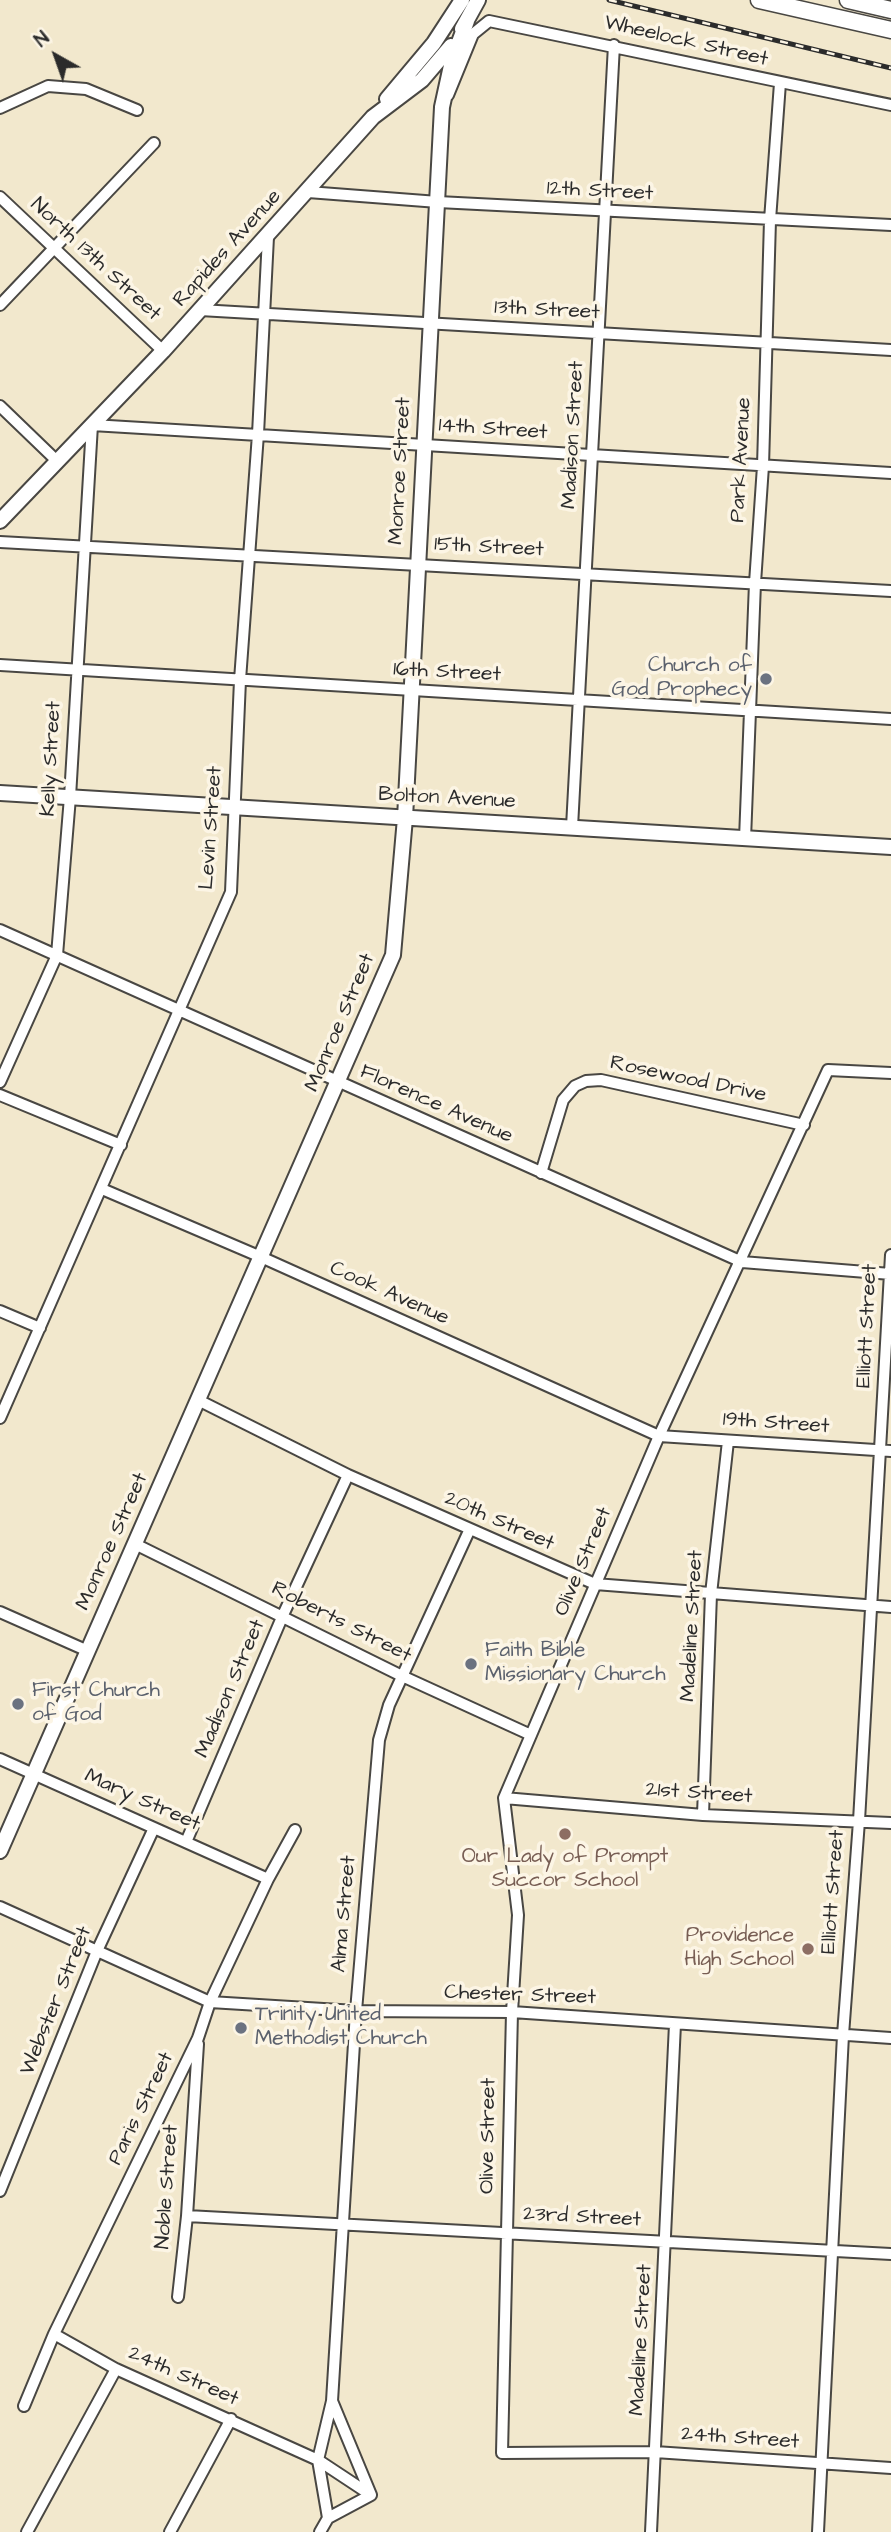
<!DOCTYPE html>
<html>
<head>
<meta charset="utf-8">
<style>
	body { margin:0 }
	#map { position:relative; width:891px; height:2532px; overflow:hidden; background:#f2e8cd; font-family:"Architects Daughter",sans-serif }
	canvas { display:block }
	.north { position:absolute; left:21px; top:21px; width:70px; height:70px; -webkit-text-stroke:5px #fcf5e5; paint-order:stroke; rotate:320deg; font-size:19px; font-weight:700; line-height:28px; text-align:center; color:#2b2b2b }
	.north::after { content:''; display:block; margin:auto; width:24px; height:32px; background:#2b2b2b; clip-path:polygon(50% 0,100% 100%,50% 72%,0 100%) }
</style>
</head>
<body>
<div id="map">
<canvas width="891" height="2532"></canvas>
<div class="north">N</div>
</div>
<script>
const ctx = document.querySelector('canvas').getContext('2d');
ctx.lineJoin = 'round';
const poly = rows => new Path2D(rows.map(r => 'M' + r).join(''));
function strokePath(path, color, width, dash) { ctx.strokeStyle = color; ctx.lineWidth = width; ctx.lineCap = dash ? 'butt' : 'round'; ctx.setLineDash(dash || []); ctx.stroke(path); }
function label(font, color, halo, rows, align = 'center') {
  ctx.font = font + ' "Architects Daughter",sans-serif'; ctx.lineWidth = 7; ctx.setLineDash([]); ctx.textBaseline = 'middle'; ctx.strokeStyle = halo; ctx.fillStyle = color; for (const [text, x, y, turn = 0] of rows) {
    ctx.save(); ctx.translate(x, y); ctx.rotate((+turn || 0) * Math.PI / 180); ctx.textAlign = isNaN(turn) ? turn : align; if (halo) ctx.strokeText(text, 0, 0); ctx.fillText(text, 0, 0); ctx.restore();
  }
}
const minor = poly([
	[448,95,473,34,489,21,891,105],
	[0,108,48,86,86,89,137,110],
	[308,192,438,202,891,225],
	[0,197,163,351],
	[0,305,154,143],
	[200,310,891,350],
	[0,406,57,461],
	[0,542,891,591],
	[0,665,891,719],
	[572,827,614,45],
	[745,839,755,583,763,466,770,220,780,83],
	[0,930,742,1262,891,1274],
	[891,1073,828,1070,659,1436,504,1798,518,1915,512,2012,502,2453,655,2452,891,2468],
	[0,1082,57,955,70,797,92,425,891,473],
	[0,1095,121,1145],
	[541,1173,563,1100,575,1086,586,1081,601,1080,804,1125],
	[102,1189,261,1257,659,1436,891,1451],
	[0,1311,40,1328],
	[198,1400,348,1475,595,1584,891,1607],
	[0,1418,231,892,240,680,258,434,268,237],
	[135,1544,402,1676,531,1735],
	[0,1612,88,1651],
	[0,1759,268,1879],
	[504,1798,703,1815,891,1823],
	[703,1815,711,1594,728,1441],
	[186,1842,283,1615,348,1475],
	[0,1907,210,2002,356,2011,512,2012,891,2038],
	[0,2191,97,1951,154,1828],
	[187,2216,891,2254],
	[178,2297,187,2216,198,2044],
	[54,2334,116,2369,318,2460,371,2495],
	[332,2401,371,2495],
	[24,2406,54,2334,198,2038,210,2002,268,1879,295,1830],
	[328,2518,318,2460,332,2401,356,2011,379,1740,389,1705,469,1531],
	[27,2532,116,2369],
	[170,2532,231,2419],
	[320,2532,328,2518,371,2495],
	[651,2532,675,2024],
	[818,2532,843,2035,859,1821,891,1255]
]);
const major = poly([
	[462,29,478,0],
	[387,99,434,43,462,0],
	[0,521,163,351,373,117,422,80,451,46],
	[0,793,891,847],
	[0,1851,393,955,405,818,442,107,452,61,467,21]
]);
const highway = poly([
	[759,0,891,30],
	[848,0,891,10]
]);
strokePath(minor, '#494743', 14);
strokePath(major, '#494743', 18);
strokePath(highway, '#494743', 19);
strokePath(minor, '#fff', 10);
strokePath(major, '#fff', 14);
strokePath(highway, '#fff', 16);
const rail = poly([
	[609,0,891,68]
]);
strokePath(rail, '#2b2b2b', 5);
strokePath(rail, '#fcf5e5', 2.5, [8]);
for (const [x, y, r, color] of [
	[766,679,7,"#6b7280"],
	[471,1664,7,"#6b7280"],
	[18,1704,7,"#6b7280"],
	[565,1834,7,"#8d6e63"],
	[808,1949,7,"#8d6e63"],
	[241,2028,7,"#6b7280"]
]) { const dot = new Path2D(); dot.arc(x, y, r, 0, 2 * Math.PI); ctx.fillStyle = color; ctx.fill(dot); strokePath(dot, '#fcf5e5', 2.5); }
label('21px', '#2b2b2b', '#fcf5e5', [
	["Wheelock Street",686,42,13],
	["12th Street",600,192,3],
	["Rapides Avenue",228,249,-48],
	["North 13th Street",95,260,43],
	["13th Street",547,311,3],
	["14th Street",493,430,4],
	["Madison Street",574,435,-87],
	["Park Avenue",742,460,-87],
	["Monroe Street",401,471,-87],
	["15th Street",489,548,3],
	["16th Street",447,673,3],
	["Kelly Street",52,759,-87],
	["Bolton Avenue",447,799,3],
	["Levin Street",212,828,-86],
	["Monroe Street",341,1023,-67],
	["Rosewood Drive",688,1080,12],
	["Florence Avenue",436,1105,24],
	["Cook Avenue",389,1294,24],
	["Elliott Street",868,1326,-87],
	["19th Street",776,1424,4],
	["20th Street",499,1522,24],
	["Monroe Street",113,1542,-66],
	["Olive Street",584,1562,-67],
	["Roberts Street",341,1623,27],
	["Madeline Street",693,1626,-87],
	["Madison Street",231,1689,-67],
	["21st Street",699,1794,4],
	["Mary Street",142,1801,24],
	["Elliott Street",834,1892,-86],
	["Alma Street",345,1914,-85],
	["Chester Street",520,1996,2],
	["Webster Street",57,2001,-68],
	["Paris Street",142,2109,-64],
	["Olive Street",489,2136,-89],
	["Noble Street",168,2187,-86],
	["23rd Street",582,2218,3],
	["Madeline Street",642,2340,-87],
	["24th Street",183,2377,24],
	["24th Street",740,2439,4]
]);
label('21px', '#5b616d', '#fcf5e5', [
	["Church of",752,667,"right"],
	["God Prophecy",752,691,"right"],
	["Faith Bible",485,1652],
	["Missionary Church",485,1676],
	["First Church",32,1692],
	["of God",32,1716],
	["Trinity United",255,2016],
	["Methodist Church",255,2040]
], 'left');
label('21px', '#785e54', '#fcf5e5', [
	["Our Lady of Prompt",565,1858],
	["Succor School",565,1882],
	["Providence",794,1937,"right"],
	["High School",794,1961,"right"]
]);
</script>
</body>
</html>
